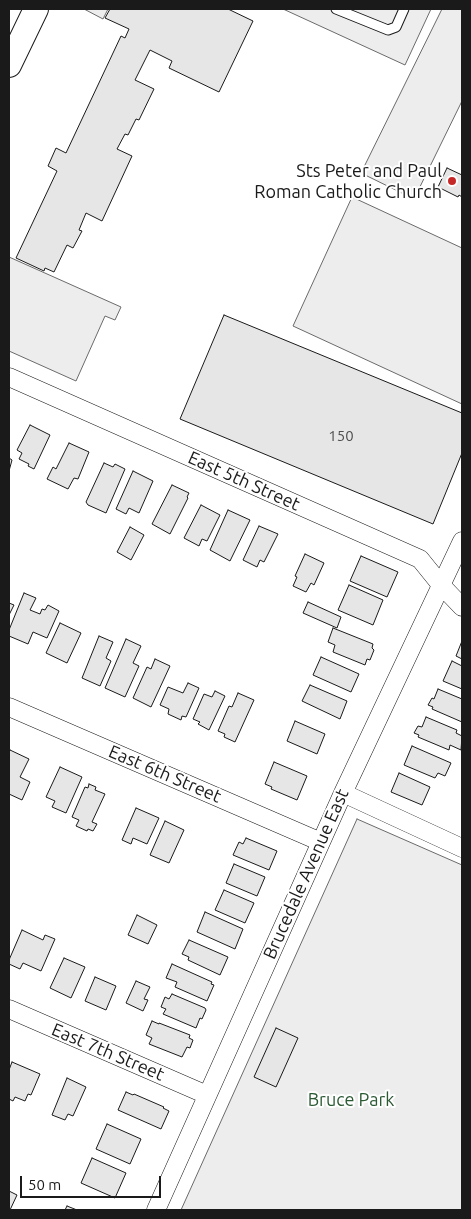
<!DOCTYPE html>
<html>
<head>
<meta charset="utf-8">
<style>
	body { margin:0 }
	#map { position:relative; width:471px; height:1219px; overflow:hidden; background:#fff; font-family:Ubuntu,sans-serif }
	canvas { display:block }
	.frame { position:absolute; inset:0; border:10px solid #1a1a1a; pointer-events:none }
	.scale { position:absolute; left:20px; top:1176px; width:141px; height:22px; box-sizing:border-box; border:2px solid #1a1a1a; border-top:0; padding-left:6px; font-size:15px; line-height:18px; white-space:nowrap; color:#1a1a1a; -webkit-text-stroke:4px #fff; paint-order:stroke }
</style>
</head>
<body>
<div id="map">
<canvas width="471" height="1219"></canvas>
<div class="frame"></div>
<div class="scale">50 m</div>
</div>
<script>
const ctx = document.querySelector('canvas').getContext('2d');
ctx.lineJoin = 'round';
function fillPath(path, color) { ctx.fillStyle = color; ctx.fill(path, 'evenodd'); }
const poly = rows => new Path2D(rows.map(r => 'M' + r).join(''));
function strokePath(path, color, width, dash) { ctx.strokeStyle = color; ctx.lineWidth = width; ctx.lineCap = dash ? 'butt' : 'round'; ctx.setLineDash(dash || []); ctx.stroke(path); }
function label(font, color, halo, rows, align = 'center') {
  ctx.font = font + ' Ubuntu,sans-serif'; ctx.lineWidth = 4; ctx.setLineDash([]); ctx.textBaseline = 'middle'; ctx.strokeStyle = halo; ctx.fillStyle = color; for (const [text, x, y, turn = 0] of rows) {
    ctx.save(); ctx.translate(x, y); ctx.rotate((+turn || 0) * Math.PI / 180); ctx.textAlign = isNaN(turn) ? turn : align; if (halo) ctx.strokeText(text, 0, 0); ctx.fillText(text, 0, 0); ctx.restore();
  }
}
const built = poly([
	[84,9,108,9,103,19,84,9],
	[283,9,431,9,405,65,283,9],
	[442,9,462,9,462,101,414,199,361,173,442,9],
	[352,197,462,248,462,404,293,326,352,197],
	[9,257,121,307,115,320,105,316,76,381,9,351,9,257],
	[357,819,462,865,462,1210,181,1210,357,819]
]);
fillPath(built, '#ededed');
strokePath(built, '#6a6a6a', 1);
const building = poly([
	[110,9,228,9,253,21,219,92,169,68,172,61,150,50,135,80,154,89,139,120,136,119,128,135,125,134,117,149,132,156,102,221,86,213,79,230,82,231,73,248,67,245,54,272,45,268,44,271,16,258,57,171,48,166,56,148,66,153,121,36,125,38,129,29,105,18,110,9],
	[447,168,462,175,462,197,459,195,458,197,438,187,447,168],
	[224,315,462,413,462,453,433,524,180,419,224,315],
	[30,425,50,435,34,469,28,466,29,464,19,459,22,453,17,450,30,425],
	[69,443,89,452,78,479,74,478,68,489,47,479,53,467,56,469,69,443],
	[9,458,12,460,9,471,9,458],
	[104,463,113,467,115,464,125,469,106,513,88,505,86,502,104,463],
	[133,471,153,481,139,513,129,508,126,514,116,509,133,471],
	[172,485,189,493,187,497,188,498,170,534,152,524,172,485],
	[201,505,220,515,207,541,202,539,199,546,184,538,201,505],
	[228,510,250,520,230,561,210,550,228,510],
	[259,526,278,534,264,562,260,560,257,567,243,560,259,526],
	[130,527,144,535,131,560,117,552,130,527],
	[305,554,324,563,314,585,311,583,306,592,293,586,297,577,295,576,305,554],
	[361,556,398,572,387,597,350,581,361,556],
	[349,585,383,600,373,625,338,610,349,585],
	[24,593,36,598,30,610,40,614,42,609,45,610,48,605,59,611,47,638,33,632,28,644,9,636,9,630,24,593],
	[308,602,341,617,337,628,303,613,308,602],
	[9,603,14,605,9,615,9,603],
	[60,623,81,633,67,663,46,653,60,623],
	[333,628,373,644,372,648,374,650,370,660,367,659,365,665,333,652,335,645,328,642,333,628],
	[99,636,113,642,106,658,111,661,100,686,82,678,99,636],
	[126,639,141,646,133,663,139,666,125,697,105,688,126,639],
	[462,641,462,659,456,656,462,641],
	[321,657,359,674,351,692,313,675,321,657],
	[155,659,170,666,151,707,133,698,147,667,151,669,155,659],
	[452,661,462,666,462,689,443,681,452,661],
	[188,683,199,688,186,717,182,716,181,720,168,714,169,709,160,705,168,687,183,693,188,683],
	[310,685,347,701,340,719,302,701,310,685],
	[438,689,462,699,462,722,432,709,433,707,428,705,432,698,434,699,438,689],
	[215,691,225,696,209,730,198,724,200,722,193,719,204,694,212,697,215,691],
	[238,693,254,700,235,742,224,737,225,734,218,731,229,706,232,707,238,693],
	[426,717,457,730,456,733,462,736,461,750,450,745,449,750,418,737,419,735,414,733,418,726,422,727,426,717],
	[295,721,325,734,317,754,287,741,295,721],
	[412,746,451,763,445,776,438,773,435,778,404,765,412,746],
	[10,750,29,759,20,777,30,782,22,800,9,794,9,753,10,750],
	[274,762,307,776,297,800,271,789,272,787,265,784,274,762],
	[60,767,82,777,66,813,52,807,55,801,46,797,60,767],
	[399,773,430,787,422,805,391,792,399,773],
	[89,784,96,787,95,790,105,794,92,822,97,824,93,831,88,829,87,831,76,826,79,820,72,817,85,787,88,788,89,784],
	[136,808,159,818,147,844,133,838,131,844,122,840,136,808],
	[165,821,184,830,169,863,150,855,165,821],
	[246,838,277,851,269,870,233,855,239,842,243,844,246,838],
	[234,864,265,877,257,896,226,883,234,864],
	[224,890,254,903,245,923,215,910,224,890],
	[205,912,243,929,235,949,197,932,205,912],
	[137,915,157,925,148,944,128,935,137,915],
	[22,930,43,940,45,935,55,939,41,971,23,963,20,969,9,964,9,960,22,930],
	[189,940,228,957,220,975,188,960,189,957,182,954,189,940],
	[64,958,85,967,71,998,50,988,64,958],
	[172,964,212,982,211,984,214,985,207,1001,175,987,177,982,166,978,172,964],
	[95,977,116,986,106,1010,85,1001,95,977],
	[136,981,150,987,144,999,148,1000,143,1011,126,1003,136,981],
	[172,994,205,1008,206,1010,202,1019,200,1018,196,1028,163,1014,166,1009,161,1007,165,997,169,999,172,994],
	[152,1021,159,1024,159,1023,190,1035,189,1038,193,1040,190,1048,187,1047,182,1057,149,1044,152,1038,146,1035,152,1021],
	[276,1028,298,1038,276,1087,254,1077,276,1028],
	[12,1062,40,1074,31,1095,28,1094,25,1101,15,1097,13,1101,9,1099,9,1070,12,1062],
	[67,1078,86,1087,73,1116,68,1114,65,1120,52,1115,67,1078],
	[126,1092,133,1095,134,1094,164,1107,163,1108,169,1111,161,1129,118,1110,126,1092],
	[107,1124,141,1139,130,1164,96,1149,107,1124],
	[92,1158,126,1173,115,1198,81,1183,92,1158],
	[9,1191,17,1195,10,1210,9,1210,9,1191],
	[67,1206,77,1210,65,1210,67,1206]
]);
fillPath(building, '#e6e6e6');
strokePath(building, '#1a1a1a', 1);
const service = poly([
	[336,9,388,30,396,27,404,9]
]);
const minor = poly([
	[9,377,420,559,441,585,462,607],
	[9,707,321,842],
	[343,793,462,848],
	[9,1009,207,1095],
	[156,1210,343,793,462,541]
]);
const secondary = poly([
	[9,65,36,9]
]);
strokePath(service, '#1a1a1a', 11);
strokePath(minor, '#1a1a1a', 19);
strokePath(secondary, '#1a1a1a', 26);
strokePath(service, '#fff', 9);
strokePath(minor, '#fff', 18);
strokePath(secondary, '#fff', 24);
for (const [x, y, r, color] of [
	[452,181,5,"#c62828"]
]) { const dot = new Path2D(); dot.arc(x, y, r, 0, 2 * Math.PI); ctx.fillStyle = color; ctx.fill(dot); strokePath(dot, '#fff', 2); }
label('15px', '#4d4d4d', null, [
	["150",341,436]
]);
label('18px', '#1a1a1a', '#fff', [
	["Sts Peter and Paul",442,171],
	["Roman Catholic Church",442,192]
], 'right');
label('18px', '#1a1a1a', '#fff', [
	["East 5th Street",244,481,24],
	["East 6th Street",165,774,23],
	["Brucedale Avenue East",306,874,-66],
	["East 7th Street",108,1052,23]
]);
label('18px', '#2b5a34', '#fff', [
	["Bruce Park",351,1100]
]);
</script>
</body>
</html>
